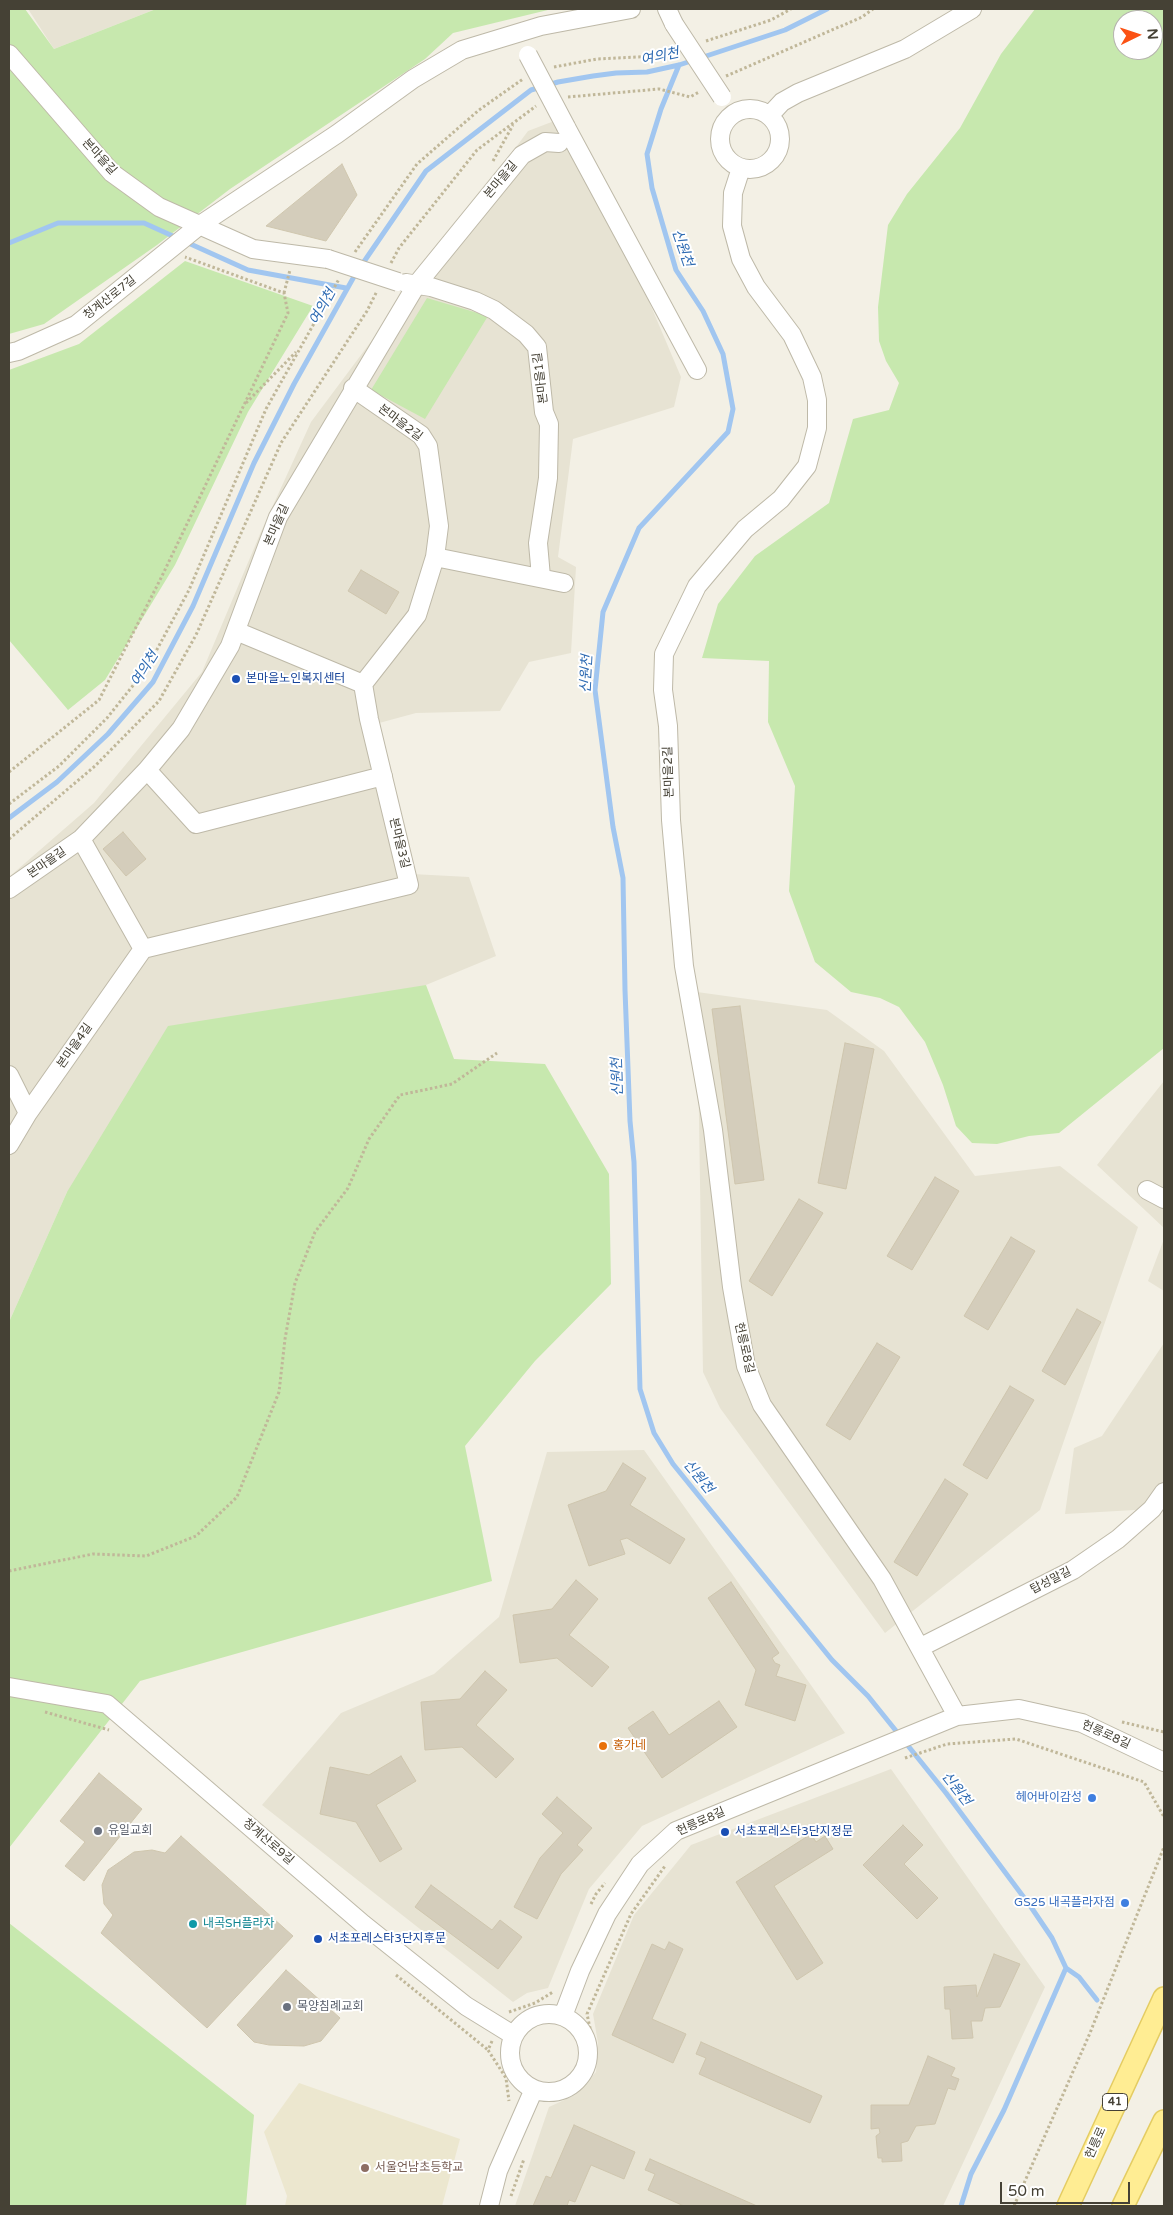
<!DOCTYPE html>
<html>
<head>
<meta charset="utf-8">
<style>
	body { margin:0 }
	#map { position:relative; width:1173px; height:2215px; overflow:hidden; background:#f3f0e5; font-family:"Varela Round",sans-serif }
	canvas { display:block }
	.frame { position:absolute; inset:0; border:10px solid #454135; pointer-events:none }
	.north { position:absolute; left:1113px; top:10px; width:50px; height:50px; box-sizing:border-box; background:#fff; border:1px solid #b5b3ae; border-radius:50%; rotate:86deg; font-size:14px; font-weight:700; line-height:20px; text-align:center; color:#454135 }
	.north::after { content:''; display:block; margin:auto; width:18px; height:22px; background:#fb5214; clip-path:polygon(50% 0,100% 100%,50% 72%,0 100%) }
	.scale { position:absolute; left:1000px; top:2182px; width:130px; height:22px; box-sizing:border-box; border:2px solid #454135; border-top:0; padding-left:6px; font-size:15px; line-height:18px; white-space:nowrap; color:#454135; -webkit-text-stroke:4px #fff; paint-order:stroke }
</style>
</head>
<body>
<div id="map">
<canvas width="1173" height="2215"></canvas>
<div class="frame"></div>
<div class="north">N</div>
<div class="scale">50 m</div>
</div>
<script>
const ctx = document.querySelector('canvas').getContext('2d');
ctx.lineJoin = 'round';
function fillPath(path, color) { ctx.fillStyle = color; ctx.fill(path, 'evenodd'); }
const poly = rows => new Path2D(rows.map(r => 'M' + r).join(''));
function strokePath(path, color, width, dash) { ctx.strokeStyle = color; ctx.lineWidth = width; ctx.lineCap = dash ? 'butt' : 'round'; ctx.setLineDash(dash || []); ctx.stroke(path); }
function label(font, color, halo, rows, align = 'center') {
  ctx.font = font + ' "Varela Round","Noto Sans KR",sans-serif'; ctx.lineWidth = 4; ctx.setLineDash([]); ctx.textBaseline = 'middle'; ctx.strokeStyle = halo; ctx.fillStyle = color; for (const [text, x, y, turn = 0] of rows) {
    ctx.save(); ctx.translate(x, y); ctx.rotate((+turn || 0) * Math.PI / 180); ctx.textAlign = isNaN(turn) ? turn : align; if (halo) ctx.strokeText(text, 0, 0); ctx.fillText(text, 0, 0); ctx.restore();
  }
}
fillPath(poly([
	[28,9,156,9,54,49],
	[570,115,681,377,674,407,573,439,558,557,576,567,571,653,529,662,500,711,416,713,368,726,412,874,469,877,496,956,426,985,67,1192,9,1322,9,877,94,803,202,672,260,534,311,422,528,131],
	[697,992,827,1010,884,1051,975,1176,1060,1166,1138,1227,1040,1510,885,1633,720,1408,703,1372],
	[1164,1081,1164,1228,1097,1165],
	[1164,1239,1164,1291,1148,1281],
	[1164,1343,1164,1505,1152,1509,1065,1514,1074,1448,1102,1436],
	[644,1450,845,1733,642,1826,589,1889,548,1988,527,1993,513,2002,262,1805,341,1713,434,1674,499,1617,547,1452],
	[891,1769,1045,1987,943,2206,515,2206,549,2107,575,2095,596,2072,598,2043,593,2014,634,1915,691,1845]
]), '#e7e3d3');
fillPath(poly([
	[299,2083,460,2139,442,2206,285,2206,287,2196,264,2132]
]), '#ece7cf');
fillPath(poly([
	[9,9,25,9,54,49,156,9,552,9,453,33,425,59,230,189,157,245,44,324,9,334],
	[1035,9,1164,9,1164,1048,1059,1133,1029,1136,997,1144,972,1143,956,1126,943,1085,925,1042,899,1007,880,998,851,992,815,962,789,891,795,786,768,722,769,661,702,658,718,604,755,556,829,503,853,419,889,410,899,383,886,361,879,341,878,307,888,225,907,194,960,128,1001,54],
	[1123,20,1153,20,1153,50,1123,50],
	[185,261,313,306,248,412,175,565,105,680,68,710,9,640,9,370,79,344],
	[427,298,488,316,425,419,371,390],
	[426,985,454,1059,545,1064,609,1174,611,1284,535,1361,465,1446,492,1581,140,1681,9,1848,9,1322,67,1192,168,1026],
	[9,1923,254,2115,246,2206,9,2206]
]), '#c7e8ae');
strokePath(poly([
	[679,65,661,109,647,154,652,188,676,270,703,311,723,354,733,409,728,432,639,528,603,612,595,690,613,827,623,878,625,990,630,1121,634,1162,640,1389,654,1433,673,1464,832,1660,868,1696,946,1793,1031,1907,1052,1938,1066,1968,1079,1977,1097,2000],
	[9,243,58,223,144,223,248,270,346,288],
	[361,266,426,171,531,90,558,82,593,76,616,73,647,72,679,65,785,30,827,9],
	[9,818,57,782,108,734,153,682,193,606,254,463,294,384,356,273],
	[961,2206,971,2174,1004,2110,1066,1968]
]), '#a1c6f0', 5);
const building = poly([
	[342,164,357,195,326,241,266,226,342,164],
	[361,570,399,592,386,614,348,591,361,570],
	[123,832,146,859,126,876,103,849,123,832],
	[740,1006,764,1180,735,1184,712,1009,740,1006],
	[845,1043,874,1049,846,1189,818,1183,845,1043],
	[935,1177,959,1191,912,1270,887,1256,935,1177],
	[799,1199,823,1213,772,1296,749,1281,799,1199],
	[1011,1237,1035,1251,988,1330,964,1316,1011,1237],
	[1077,1309,1101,1322,1065,1385,1042,1371,1077,1309],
	[877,1343,900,1357,850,1440,826,1425,877,1343],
	[1010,1386,1034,1400,987,1479,963,1465,1010,1386],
	[623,1463,646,1478,630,1505,685,1539,670,1564,627,1538,620,1540,625,1554,589,1566,568,1505,606,1491,623,1463],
	[945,1479,968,1494,917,1576,894,1562,945,1479],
	[576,1580,598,1599,569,1635,609,1667,592,1687,557,1658,520,1663,513,1615,552,1609,576,1580],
	[731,1582,779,1653,772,1658,775,1663,780,1665,776,1676,806,1685,795,1721,745,1705,756,1670,708,1598,731,1582],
	[485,1671,507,1690,476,1725,514,1759,496,1778,462,1747,425,1750,421,1702,460,1699,485,1671],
	[719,1701,737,1727,662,1778,628,1728,653,1711,669,1735,719,1701],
	[401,1756,416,1781,376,1805,402,1849,380,1862,356,1822,320,1814,330,1767,369,1775,401,1756],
	[99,1773,142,1809,84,1881,65,1866,85,1842,60,1821,99,1773],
	[557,1797,592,1828,577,1845,583,1850,561,1874,537,1919,514,1907,540,1858,563,1833,542,1814,557,1797],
	[903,1825,923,1845,904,1864,938,1898,917,1919,863,1865,903,1825],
	[811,1834,816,1842,825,1836,833,1849,774,1886,823,1963,797,1980,736,1882,811,1834],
	[181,1836,293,1936,207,2028,101,1933,113,1915,104,1904,102,1885,108,1870,134,1852,152,1850,165,1853,181,1836],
	[431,1885,492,1930,500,1920,522,1937,498,1969,415,1907,431,1885],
	[669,1942,683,1949,652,2019,686,2034,673,2063,612,2035,652,1944,665,1950,669,1942],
	[994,1954,1020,1964,1000,2007,985,2008,982,2021,971,2021,973,2038,952,2039,950,2009,945,2009,944,1987,976,1985,977,1997,994,1954],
	[286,1970,340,2018,321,2041,304,2046,269,2045,254,2042,237,2025,286,1970],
	[701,2042,822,2096,810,2123,699,2074,706,2058,696,2054,701,2042],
	[928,2056,955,2068,951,2076,959,2079,955,2090,948,2088,935,2124,916,2126,908,2141,901,2143,902,2161,882,2162,882,2158,878,2158,876,2136,880,2133,879,2128,871,2129,871,2105,909,2105,928,2056],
	[574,2125,635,2152,624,2179,591,2165,575,2202,569,2200,567,2206,533,2206,546,2176,551,2178,574,2125],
	[650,2159,757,2206,684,2206,648,2190,655,2174,645,2170,650,2159]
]);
fillPath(building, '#d4cdbb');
strokePath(building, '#cfc6ae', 1);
const minor = poly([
	[667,9,674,24],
	[9,54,112,173,159,207,253,249,328,259],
	'720 139a30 30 0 1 1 60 0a30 30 0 1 1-60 0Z',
	[769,116,782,102,798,93,905,49,972,9],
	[566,127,697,370],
	[741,168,733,193,732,226,741,259,756,287,792,335,812,377,817,400,817,428,807,466,781,499,745,529,697,586,664,654,663,690,668,726,671,820,684,966,713,1130,732,1287,746,1366,762,1405,882,1579,957,1716],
	[406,283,431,287,475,301,494,310,526,334,537,347,544,412,549,424,548,478,538,543,541,577],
	[9,353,18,351,76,325,200,225,337,134,413,79,462,50,541,26,631,9],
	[353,388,421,435,428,446,439,526,435,557,417,615,363,684],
	[435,557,564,583],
	[147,770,196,824,383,776],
	[81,839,143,949,409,885,369,719,363,684,236,631],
	[9,889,81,839,147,770,181,729,230,646,278,517,417,284,522,155,545,142,559,143],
	[9,1075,28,1113],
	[9,1145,28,1113,143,949],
	[1147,1190,1164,1199],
	[921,1647,1073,1570,1118,1539,1152,1509,1164,1492],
	[9,1687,107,1704,363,1924,466,2006,513,2035],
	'510 2053a39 39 0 1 1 78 0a39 39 0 1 1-78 0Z',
	[563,2016,580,1971,607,1914,640,1864,676,1831,957,1716,1019,1709,1082,1723,1164,1762],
	[489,2206,498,2171,534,2089]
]);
const major = poly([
	[1068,2206,1164,1998],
	[1123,2206,1164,2121]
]);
strokePath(minor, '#beb9a8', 20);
strokePath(major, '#e4cc62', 24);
strokePath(poly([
	[706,41,771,20,791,9],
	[554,67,597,59,658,56,673,51],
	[726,76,862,17,873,9],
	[568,97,659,89,690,97,699,92],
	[493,161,513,125],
	[355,252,417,164,479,110,523,79],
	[391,263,399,248,477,150,536,106],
	[284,293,290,270],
	[246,403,296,352],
	[9,772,99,700,162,576,288,313,284,293,185,257],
	[9,804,59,766,107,718,147,668,189,590,266,409,339,279],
	[9,839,95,766,159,701,196,635,281,443,367,311,377,291],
	[9,1571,93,1554,146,1556,196,1536,237,1497,279,1392,285,1339,295,1283,315,1232,348,1188,369,1139,400,1095,452,1084,497,1053],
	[45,1712,109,1730],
	[1122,1722,1164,1732],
	[905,1758,947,1744,1016,1739,1144,1782,1164,1817],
	[591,1904,596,1894,605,1883],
	[396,1975,488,2050],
	[509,2012,535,2003,553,1992],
	[492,2041,488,2050,506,2078,509,2101],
	[549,2100,570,2092,589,2074,593,2065,593,2042,587,2014,631,1914,665,1866],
	[511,2196,524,2159],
	[1014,2206,1090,2033,1164,1847]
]), '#c0b799', 3, [2.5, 2.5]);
strokePath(minor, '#fff', 18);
strokePath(major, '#ffed93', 21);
const minorBridge = poly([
	[674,24,722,97],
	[528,55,566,127],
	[328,259,398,282]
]);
strokePath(minorBridge, '#beb9a8', 20, []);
strokePath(minorBridge, '#fff', 18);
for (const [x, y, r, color] of [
	[236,679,5,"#1a4fb4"],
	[603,1746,5,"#e8710a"],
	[1092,1798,5,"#3f7fe0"],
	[98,1831,5,"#6b7280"],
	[725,1832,5,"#1a4fb4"],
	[1125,1903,5,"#3f7fe0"],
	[193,1924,5,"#0f9aa8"],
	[318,1939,5,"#1a4fb4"],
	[287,2007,5,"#6b7280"],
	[365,2168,5,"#8d6e63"]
]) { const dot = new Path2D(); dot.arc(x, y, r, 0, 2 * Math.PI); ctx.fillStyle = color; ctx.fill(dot); strokePath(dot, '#fff', 2); }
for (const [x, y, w] of [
	[1115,2102,25]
]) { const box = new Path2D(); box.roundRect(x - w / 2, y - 8.5, w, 17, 4); ctx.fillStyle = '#fff'; ctx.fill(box); strokePath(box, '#454135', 1); }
label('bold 11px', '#454135', null, [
	["41",1115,2102]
]);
label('12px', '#454135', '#fff', [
	["본마을길",99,157,47],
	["본마을길",501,180,-50],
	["청계산로7길",110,298,-38],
	["본마을1길",541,378,-97],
	["본마을2길",400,423,37],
	["본마을길",277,525,-66],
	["본마을2길",669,772,-92],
	["본마을3길",399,843,76],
	["본마을길",47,863,-35],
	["본마을4길",75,1046,-55],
	["헌릉로8길",744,1348,77],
	["탑성말길",1051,1581,-27],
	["헌릉로8길",1106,1735,24],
	["헌릉로8길",701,1822,-24],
	["청계산로9길",268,1842,41],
	["헌릉로",1096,2143,-66]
]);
label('12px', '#164399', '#fff', [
	["본마을노인복지센터",246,679],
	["서초포레스타3단지정문",735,1832],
	["서초포레스타3단지후문",328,1939]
], 'left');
label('12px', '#c56008', '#fff', [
	["홍가네",613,1746]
], 'left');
label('12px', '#366cbe', '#fff', [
	["헤어바이감성",1082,1798],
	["GS25 내곡플라자점",1115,1903]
], 'right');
label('12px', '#5b616d', '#fff', [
	["유일교회",108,1831],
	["목양침례교회",297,2007]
], 'left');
label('12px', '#0d838f', '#fff', [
	["내곡SH플라자",203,1924]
], 'left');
label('12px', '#785e54', '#fff', [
	["서울언남초등학교",375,2168]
], 'left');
label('italic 14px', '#2d6ab2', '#fff', [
	["여의천",660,57,-12],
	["신원천",682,248,71],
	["여의천",323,307,-61],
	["여의천",145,669,-58],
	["신원천",587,674,-87],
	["신원천",618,1077,-92],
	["신원천",698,1477,51],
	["신원천",956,1789,52]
]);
</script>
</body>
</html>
